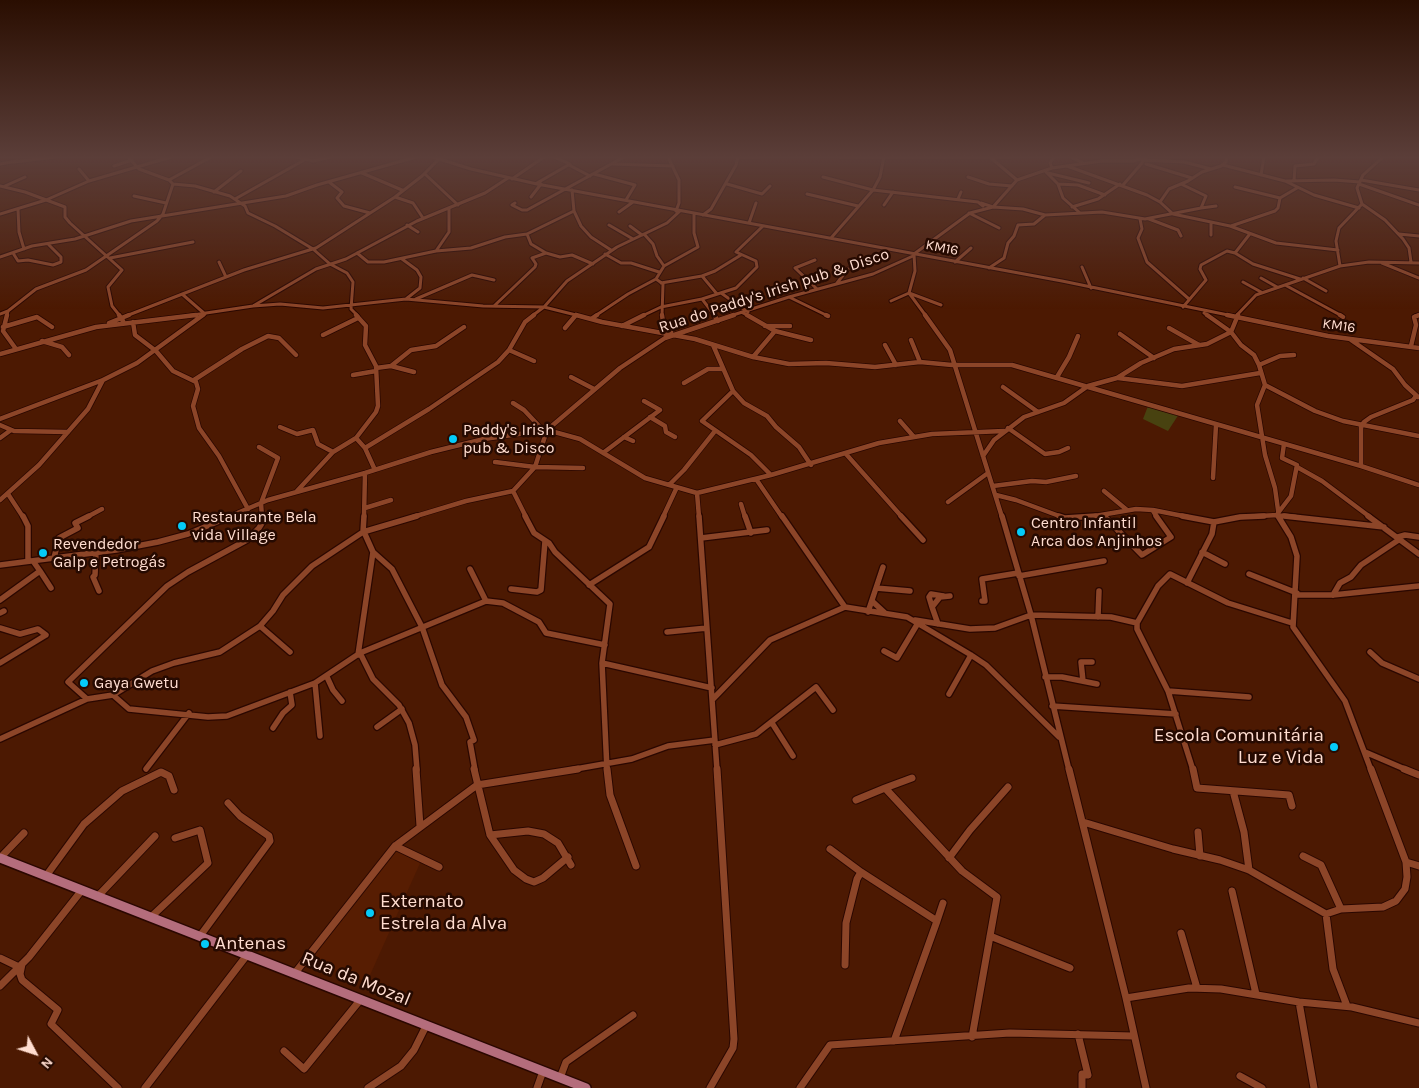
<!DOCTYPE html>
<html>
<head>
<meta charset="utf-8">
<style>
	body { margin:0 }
	#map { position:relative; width:1419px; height:1088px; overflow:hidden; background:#4c1902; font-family:Karla,sans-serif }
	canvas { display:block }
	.north { position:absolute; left:10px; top:1028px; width:50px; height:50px; -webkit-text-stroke:4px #260a01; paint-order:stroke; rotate:130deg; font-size:14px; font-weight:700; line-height:20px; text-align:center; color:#ffddd0 }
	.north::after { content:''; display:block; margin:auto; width:18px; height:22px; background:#ffddd0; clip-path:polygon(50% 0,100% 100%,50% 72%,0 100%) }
</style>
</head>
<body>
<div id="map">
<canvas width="1419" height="1088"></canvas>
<div class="north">N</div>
</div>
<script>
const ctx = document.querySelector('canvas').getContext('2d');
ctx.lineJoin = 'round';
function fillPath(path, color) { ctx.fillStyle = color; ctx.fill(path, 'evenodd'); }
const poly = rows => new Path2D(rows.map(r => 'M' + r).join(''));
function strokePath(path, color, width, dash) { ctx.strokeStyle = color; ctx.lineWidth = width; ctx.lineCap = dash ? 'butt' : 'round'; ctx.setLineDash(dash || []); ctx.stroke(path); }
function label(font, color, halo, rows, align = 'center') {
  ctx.font = font + ' Karla,sans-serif'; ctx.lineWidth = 5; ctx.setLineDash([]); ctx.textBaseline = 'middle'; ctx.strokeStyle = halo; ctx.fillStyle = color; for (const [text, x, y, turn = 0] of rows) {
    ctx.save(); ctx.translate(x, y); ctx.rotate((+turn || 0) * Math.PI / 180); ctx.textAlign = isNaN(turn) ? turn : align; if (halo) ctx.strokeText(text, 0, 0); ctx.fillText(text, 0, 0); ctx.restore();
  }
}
fillPath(poly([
	[395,850,421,861,367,982,307,960]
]), '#571d02');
fillPath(poly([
	[1148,406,1179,414,1168,431,1143,419]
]), '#484210');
const minorFar3 = poly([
	[128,157,139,169,169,180,173,184,195,186,230,196,245,206,248,213,275,226,313,249,330,264,347,273,353,282,351,309,358,316],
	[297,157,313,161,330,157],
	[433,157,471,169,537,184,1062,281,1233,316],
	[670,157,669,159,679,180,679,203,676,211],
	[737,157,759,157],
	[840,157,1010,157],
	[1071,157,1083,163],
	[1383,157,1363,175,1357,188,1362,204,1339,228,1336,241,1340,266,1369,262,1419,263],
	[991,158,1017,180],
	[1143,160,1184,162,1211,169],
	[14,162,54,157],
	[0,164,17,161],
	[613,164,673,166],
	[1146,164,1192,178],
	[569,165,590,176],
	[1223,165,1285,181,1314,195,1359,208],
	[114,166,132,160],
	[1067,166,1147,195,1160,202,1173,214,1230,226,1276,243,1338,250],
	[1052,168,1050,163,1054,157],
	[79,169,89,181],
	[1046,172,1058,184,1063,198,1080,213],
	[362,173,402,190],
	[1048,173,1089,183],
	[425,174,458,205],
	[594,174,635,185,626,200],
	[1261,175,1264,157],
	[823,177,873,190,978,202,983,206],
	[968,177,989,184,1012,186],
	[512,179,544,157],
	[169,180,211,157],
	[1361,180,1419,190],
	[1286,181,1334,180,1360,182],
	[1294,181,1295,166,1314,164,1318,157],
	[329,182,342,192,337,198,344,206,370,213],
	[537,183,570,164,554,157],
	[727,184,762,194,770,186],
	[1058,184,1078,185,1105,195],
	[1359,184,1419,205],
	[1123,185,1142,163,1143,158],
	[0,186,25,192,65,207,65,217,70,223,122,270,108,287,112,306,120,316],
	[5,186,25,177],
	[1235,187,1280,198],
	[572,190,574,211,581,226,591,237,611,250],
	[214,192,241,171],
	[807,194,858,206],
	[134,196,166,203],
	[395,197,413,203,423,218],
	[531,197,541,184],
	[235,199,306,159],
	[958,199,961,192],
	[1160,202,1169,189,1188,181,1202,172,1221,166,1226,162,1227,157],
	[515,203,512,205,522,210,527,210,624,157],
	[981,203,993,207,1017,180,1052,168,1102,161,1133,161,1147,157],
	[1362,204,1385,220,1403,239,1409,248,1411,262],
	[884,205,893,192],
	[1072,207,1098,199,1120,184],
	[1201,208,1216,206],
	[18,209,19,232,24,249],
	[619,212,633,202],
	[969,213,999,228],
	[0,214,46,200,89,181,171,157],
	[703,215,711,209,736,165,738,157],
	[1140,219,1142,229,1138,238,1147,262,1189,299],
	[1149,219,1178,230,1181,236],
	[749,223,756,203],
	[1211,223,1211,235],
	[407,225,418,232],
	[609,225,633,239],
	[630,226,642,235],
	[1231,226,1275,211,1278,208,1280,198,1297,188],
	[527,234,531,244,546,253,560,257,572,255,593,264],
	[644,234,653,244,657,256,664,266],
	[1399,234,1419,236],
	[1249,235,1235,253,1253,264,1300,279],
	[831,238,873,190,880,177,884,157],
	[436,251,449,232,449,209],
	[13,253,18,261,28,260,53,265,61,262,61,257,49,245],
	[357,253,368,262,384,262,436,251,471,248,505,237,527,234,574,211],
	[605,254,621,263,631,263,659,272],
	[0,257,32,246,75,239,131,221,286,196,317,185,416,157],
	[110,258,193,242],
	[402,259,417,270,421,277,420,288,406,299],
	[815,260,795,268,817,289],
	[219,262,226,277],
	[955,262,971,248],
	[1382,263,1419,278],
	[1082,267,1091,288],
	[989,268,1004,258,1008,243,1014,236,1018,225,1034,224,1045,215],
	[1261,278,1277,287],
	[1303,278,1326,291],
	[656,279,663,284,662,316],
	[1243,282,1261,292],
	[661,283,702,276],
	[837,283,848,269],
	[1285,285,1342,316],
	[721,293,748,312],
	[182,294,205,314],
	[717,294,702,276,715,271,741,255],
	[789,297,828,316],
	[416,299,472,275,494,280],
	[891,301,909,293,941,305],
	[253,306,280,304,323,308,406,299,483,306,544,307,580,316],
	[494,306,535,267,536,264,532,258,546,253],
	[1183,307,1206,280,1200,269,1201,265,1227,251,1235,253],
	[743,313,749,316],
	[1204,313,1209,316],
	[0,314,8,311],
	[7,316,8,311,36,289,86,270,157,221,163,214,173,184],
	[126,316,244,270,316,248,395,197,422,176,440,158],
	[186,316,253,306,316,269,346,259,417,221,485,193,508,178],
	[202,316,205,314],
	[532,316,544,307,567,281,617,247,667,223,680,211],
	[595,316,628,294,656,279,664,266,698,247,694,233,694,214],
	[642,316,661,307,702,299],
	[715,316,702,299,736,288,757,267,756,261,736,252,763,226],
	[730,316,789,297,873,274,913,256],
	[926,316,909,293,915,271,914,254,970,213,993,207,1023,209,1045,215,1102,212,1145,219,1201,208,1206,196,1181,184],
	[1236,316,1256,295,1340,266],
	[1415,316,1419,315]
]);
const minorFar2 = poly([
	[7,315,3,331,16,349],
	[119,315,123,321],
	[576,315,602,322,695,339,753,357,789,364,826,363,875,367,920,362,952,365,1012,365,1361,466,1419,485],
	[662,315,663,322,671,325,671,336],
	[714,315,718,321],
	[747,315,775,331,811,340],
	[826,315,828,316],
	[925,315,950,350,1002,517],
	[1207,315,1231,332,1241,345,1254,355,1259,365,1265,385,1257,405,1265,455,1275,488,1279,517],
	[1227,315,1328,336,1419,348],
	[1340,315,1343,317],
	[591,319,597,315],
	[133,322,135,335,156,351,173,371,196,382,198,389,193,406,199,428,219,456,248,509],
	[109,323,129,315],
	[622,326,644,315],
	[765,326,790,326],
	[3,327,37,317,52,327],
	[565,328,576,315],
	[1169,328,1199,345],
	[1120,334,1154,358],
	[323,335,358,318],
	[911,340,920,362],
	[1351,340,1393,369,1405,385,1418,397],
	[42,341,62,347,69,355],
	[713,345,733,391,744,403,767,416,776,427,799,447,811,465],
	[885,345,896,365],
	[1411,346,1416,325,1414,317,1419,315],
	[509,350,534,361],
	[0,354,96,327,196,315],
	[753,357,775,331],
	[1259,365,1280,356,1294,355],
	[391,366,414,372],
	[376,368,391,366,411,350,436,346,464,327],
	[353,375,376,371],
	[571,377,594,389],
	[1057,377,1069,357,1078,336],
	[1118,378,1182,386,1260,373],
	[194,380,242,349,268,336,279,338,296,355],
	[684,383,708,369,723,369],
	[1265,385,1315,411,1343,421,1419,436],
	[1003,387,1038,412],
	[733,391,702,421,751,455,771,475],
	[513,403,524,410,539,426,540,430],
	[650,417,665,426,666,432,675,437],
	[0,419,103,380,137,363,203,315],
	[900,421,914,437],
	[0,425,14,431,68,432],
	[280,427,297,434,313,430,318,444,333,452],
	[1008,428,1045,454,1059,452,1068,448],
	[624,437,633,441],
	[0,438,11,430],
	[356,438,365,448,375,470],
	[259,447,278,458,261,503,262,517],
	[365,448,429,409,498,362,509,350,525,322,534,315],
	[603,453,660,410,644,401],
	[846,454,902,517],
	[983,456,994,440,1024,417,1064,403,1088,386,1117,378,1141,363,1174,349,1207,344,1231,332,1238,315],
	[495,462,535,467,583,468],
	[1361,466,1361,426,1364,422,1371,417,1413,400,1416,396],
	[1297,467,1322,481,1370,517],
	[1213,478,1216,425],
	[756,479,782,517],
	[669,485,684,470,715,431],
	[993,486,1032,481,1046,482,1076,476],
	[297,491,333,452,356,438,376,412,378,406,376,366,365,345,366,326,356,315],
	[513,491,526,517],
	[1104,491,1127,510],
	[697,493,699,517],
	[8,494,23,517],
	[996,495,1016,500,1062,517],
	[0,500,39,465,88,409,103,380],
	[948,502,988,473],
	[741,504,745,517],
	[365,508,391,500],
	[1153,511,1157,517],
	[1278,513,1291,496,1297,465,1282,458,1284,444],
	[1103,515,1105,517],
	[87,517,102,509],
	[228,517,268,500,365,473,431,452,484,439,547,430,620,368,665,338,734,315],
	[364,517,365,473],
	[413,517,466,501,513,491,535,467,547,430,580,439,645,478,697,493,771,475,879,443,932,434,1004,431],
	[663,517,677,487],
	[1089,517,1136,509,1153,510,1188,517],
	[1240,517,1278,515,1296,517]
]);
const minorFar1 = poly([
	[23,516,28,526,28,561],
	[525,516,534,533,549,543,555,552,610,604,602,663,607,770],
	[699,516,717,770],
	[745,516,751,533],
	[782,516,845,607],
	[901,516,923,540],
	[1002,516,1031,615,1069,770],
	[1059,516,1065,518,1096,516],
	[1104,516,1142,555,1171,537,1156,516],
	[1182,516,1214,522,1240,517,1264,516],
	[1278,516,1291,537,1297,556,1293,627,1345,701,1371,770],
	[1284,516,1384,527],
	[1368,516,1419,554],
	[363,532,364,516],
	[364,532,373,552,392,569,422,627,442,685,466,717,474,740,470,742,475,770],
	[1398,537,1405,535,1419,537],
	[701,538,767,530],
	[1202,552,1225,564],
	[96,553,95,575,93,577,99,591],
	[54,558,59,538,78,528,75,523,89,516],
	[0,565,116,550,158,542,188,534,231,516],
	[470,569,486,601],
	[40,571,51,588],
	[1249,574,1297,593],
	[1019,576,1104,561],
	[1187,583,1212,534,1214,522],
	[589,585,649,547,664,516],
	[876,588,910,591],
	[511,589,537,592,541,590,545,541],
	[1296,595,1333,595,1419,586],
	[1333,595,1340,583,1351,577,1361,565,1400,539],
	[0,600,40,571,33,561],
	[872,601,885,613],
	[982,601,985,601,982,579,1018,573],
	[932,607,929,597,931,594,943,596],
	[868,612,883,567],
	[0,613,4,611],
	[1098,617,1099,591],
	[915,620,970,629,995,628,1031,615,1111,617,1137,623],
	[938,624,932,607,940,597,950,596],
	[260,626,290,652],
	[0,628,20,634,38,629,46,635,0,663],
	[667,632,707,628],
	[884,651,897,658,918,623],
	[1370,652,1382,663,1419,679],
	[360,653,373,679,399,705,409,723,415,745,417,770],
	[358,655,373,552],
	[602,663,712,688],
	[327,677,333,690,342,701],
	[1045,677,1062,677,1097,684],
	[1083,681,1081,662,1092,662],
	[315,683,320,736],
	[1168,691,1249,697],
	[949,694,971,655],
	[113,695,129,709,208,717,227,716,315,683,360,653,486,601,503,603,539,622,546,633,605,645],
	[87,699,68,682,167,586,188,572,247,540,259,528,262,523,262,516],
	[713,699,770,640,845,607,907,617,971,655,986,665,1059,737],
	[1052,706,1176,714],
	[772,723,793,756],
	[377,727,402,709],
	[273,728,283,713,292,705,290,692],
	[0,739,87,699,113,695,152,671,174,663,220,652,260,626,273,611,283,595,312,566,363,532,417,516],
	[715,745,756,734,816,687,833,710],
	[1365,752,1407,770],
	[146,769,189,713],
	[570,770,632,759,668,746,715,740],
	[1193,770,1168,691,1137,629,1137,623,1158,586,1170,574,1228,603,1292,623]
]);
const minor = poly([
	[416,769,420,826],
	[474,769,490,835,528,831,544,834,558,843,571,865],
	[607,769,610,795,636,866],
	[1069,769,1126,998,1146,1088],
	[1193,769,1197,788,1289,795,1292,806],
	[1404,769,1419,775],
	[912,778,885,788,962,871,997,897,972,1037],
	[1233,791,1244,832,1249,870],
	[856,800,885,788],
	[1083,822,1173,849,1220,860,1249,870,1326,914],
	[1198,832,1200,856],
	[490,835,514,870,526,879,534,882,543,878,568,857],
	[395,846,439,867],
	[830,849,861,872,937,921,894,1041],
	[1303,856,1321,865,1341,909],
	[0,858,24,833],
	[949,858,970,830,1008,787],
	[1406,862,1419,866],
	[46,876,84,824,122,791,161,772,169,776,174,790],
	[1232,891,1256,994],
	[98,896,155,836],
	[151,917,208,863,200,830,175,838],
	[937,921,943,903],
	[1181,933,1197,988],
	[200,936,270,841,269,836,240,816,228,803],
	[990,936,1070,968],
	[0,958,19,967],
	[22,964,20,974,22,980,58,1010,51,1024,118,1088],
	[845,965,846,923,857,879,861,872],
	[295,973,395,846,477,785,578,769],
	[0,986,29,957,82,890],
	[1126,998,1189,988,1221,989,1299,1002,1352,1007,1419,1023],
	[1299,1002,1314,1088],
	[1347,1006,1333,969,1326,914,1341,909,1383,907,1396,901,1405,889,1407,877,1406,862,1371,769],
	[1078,1034,1088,1075,1082,1074,1082,1088],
	[284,1051,304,1069,361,999],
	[1240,1076,1262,1088],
	[560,1078,566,1062,633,1015],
	[145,1088,247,955],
	[368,1088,401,1066,414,1050,426,1026],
	[537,1088,543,1071],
	[710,1088,733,1048,734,1039,717,769],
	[800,1088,830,1045,1010,1033,1133,1036]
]);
const major = poly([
	[0,858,586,1088]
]);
strokePath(minorFar3, '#2a0700', 5);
strokePath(minorFar2, '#2a0700', 6);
strokePath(minorFar1, '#2a0700', 8);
strokePath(minor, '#2a0700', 9);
strokePath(major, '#2a0700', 12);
strokePath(minorFar3, '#8c4528', 3);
strokePath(minorFar2, '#8c4528', 4.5);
strokePath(minorFar1, '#8c4528', 5.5);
strokePath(minor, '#8c4528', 7);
strokePath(major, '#b46d7c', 9);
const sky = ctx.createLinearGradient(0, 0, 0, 309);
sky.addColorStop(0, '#2a0e01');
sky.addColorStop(0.51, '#5b3e39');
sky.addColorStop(1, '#5b3e3900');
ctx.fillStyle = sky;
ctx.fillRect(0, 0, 1419, 309);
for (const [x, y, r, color] of [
	[453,439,5,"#04cbf9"],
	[182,526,5,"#04cbf9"],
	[1021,532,5,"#04cbf9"],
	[43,553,5,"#04cbf9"],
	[84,683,5,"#04cbf9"],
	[1334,747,5,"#04cbf9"],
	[370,913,5,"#04cbf9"],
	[205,944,5,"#04cbf9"]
]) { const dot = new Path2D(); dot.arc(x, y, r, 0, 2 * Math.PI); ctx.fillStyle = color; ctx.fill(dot); strokePath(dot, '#260a01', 2); }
label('14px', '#ffddd0', '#260a01', [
	["KM16",942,248,11],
	["KM16",1339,326,8]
]);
label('16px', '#ffddd0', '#260a01', [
	["Rua do Paddy's Irish pub & Disco",774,291,-18]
]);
label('16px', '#ffddd0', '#260a01', [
	["Paddy's Irish",463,430],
	["pub & Disco",463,448],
	["Restaurante Bela",192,517],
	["vida Village",192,535],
	["Centro Infantil",1031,523],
	["Arca dos Anjinhos",1031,541],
	["Revendedor",53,544],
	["Galp e Petrogás",53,562],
	["Gaya Gwetu",94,683]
], 'left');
label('19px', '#ffddd0', '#260a01', [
	["Escola Comunitária",1324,736,"right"],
	["Luz e Vida",1324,758,"right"],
	["Externato",380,902],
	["Estrela da Alva",380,924],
	["Antenas",215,944]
], 'left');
label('19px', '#ffddd0', '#260a01', [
	["Rua da Mozal",356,979,22]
]);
</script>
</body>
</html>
